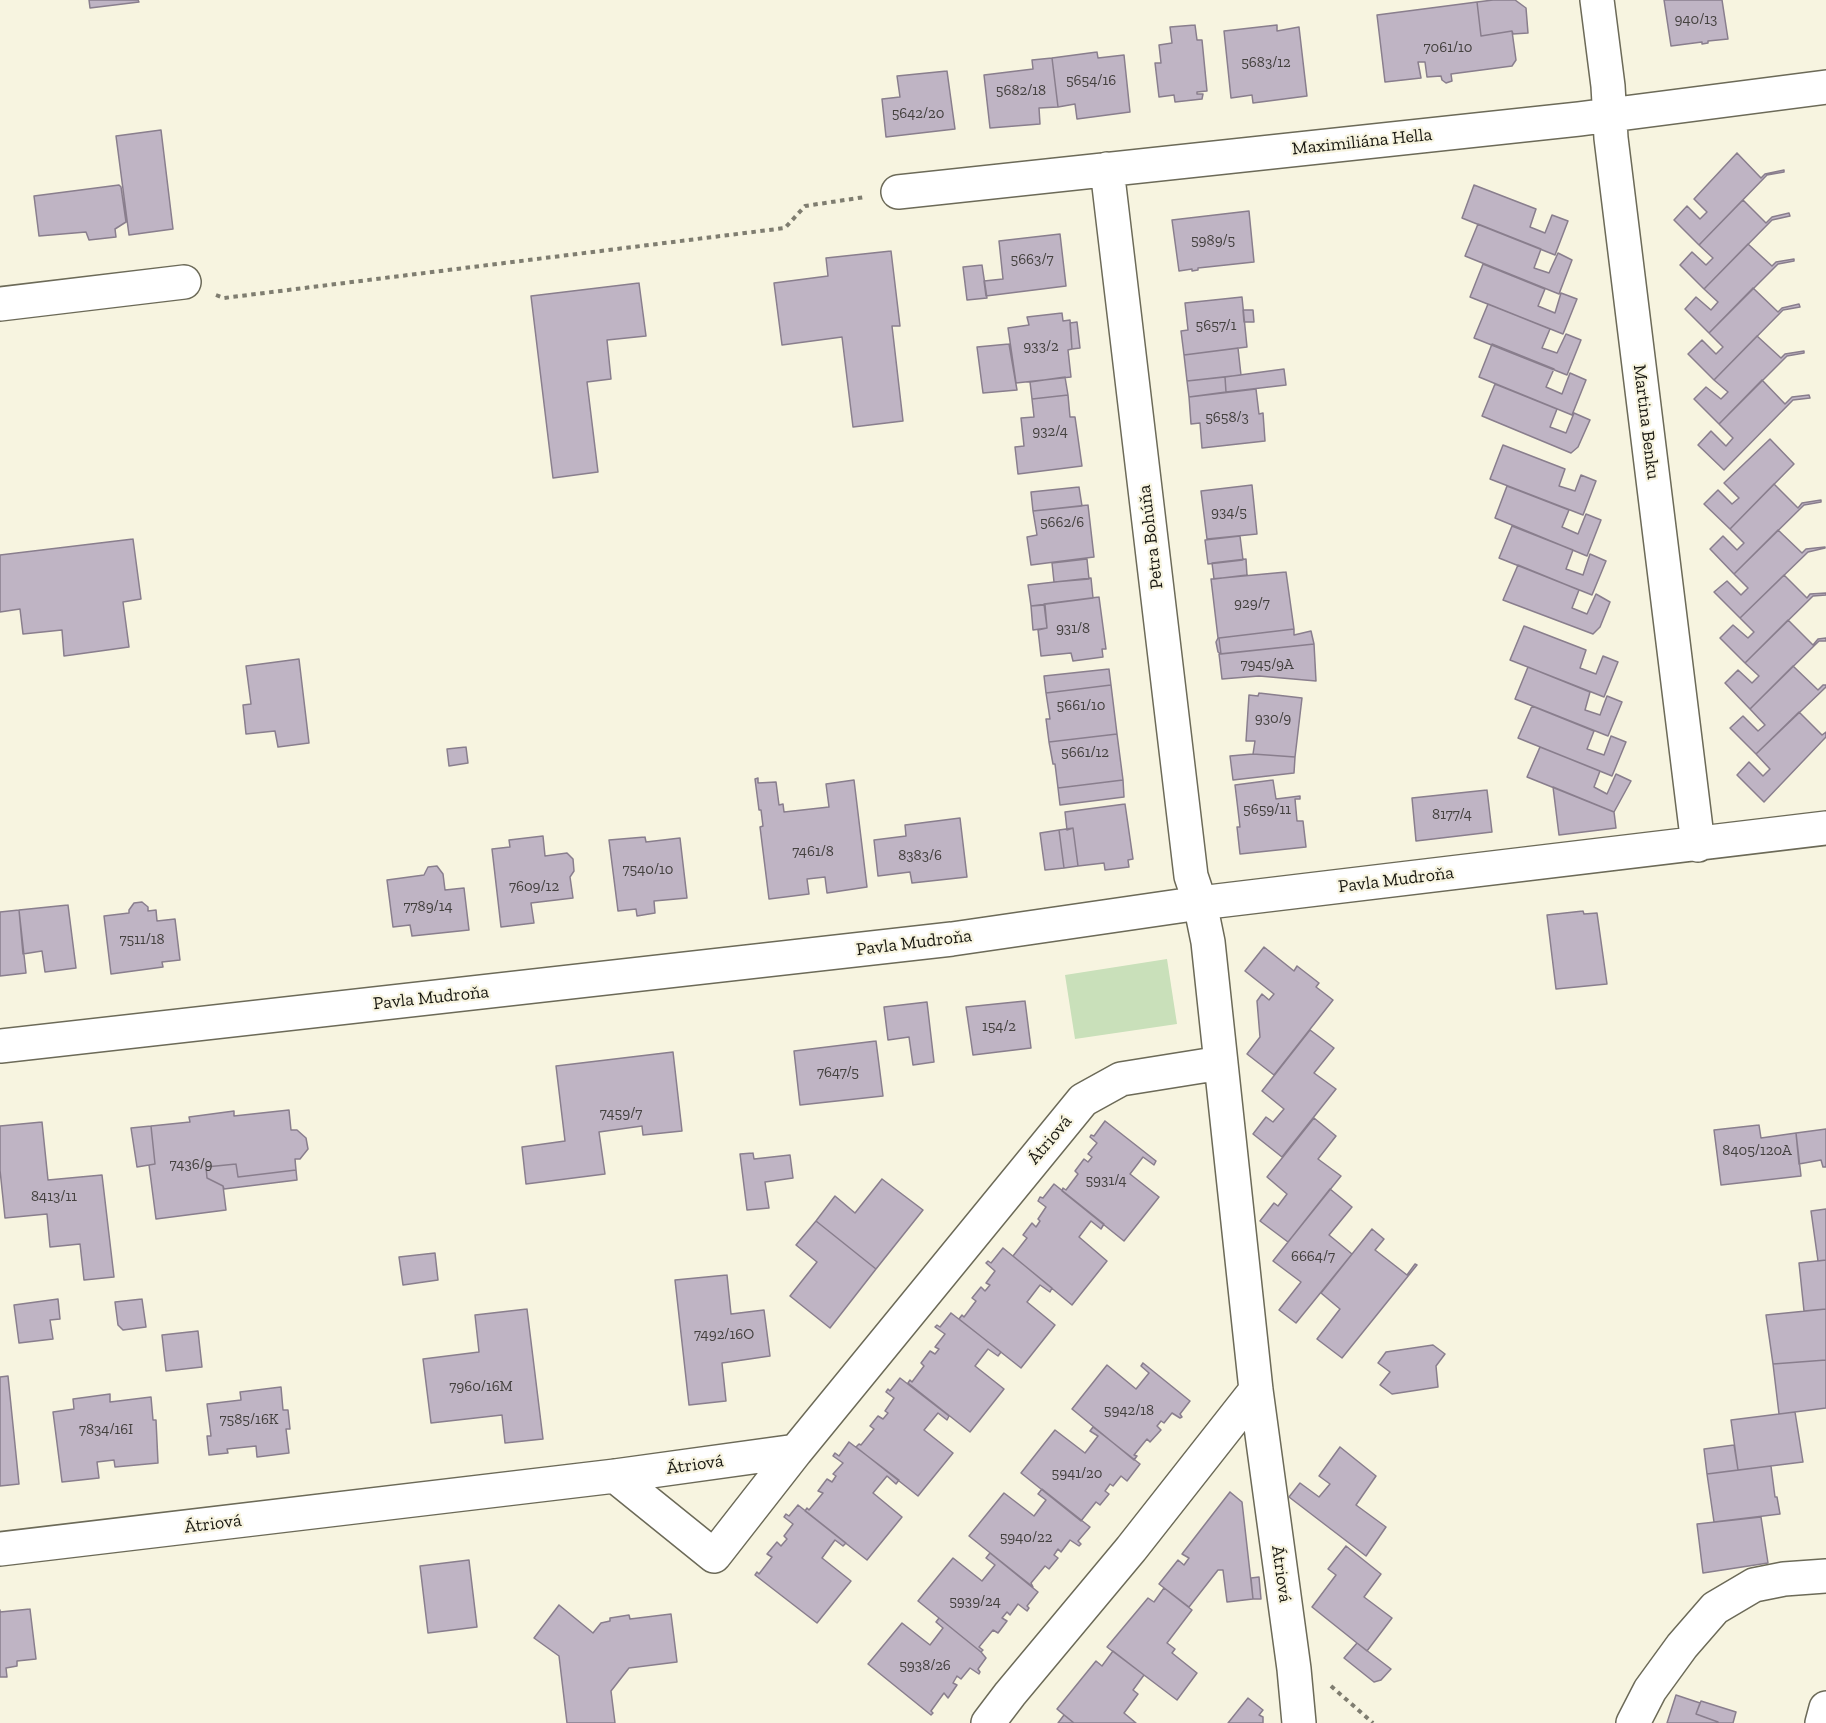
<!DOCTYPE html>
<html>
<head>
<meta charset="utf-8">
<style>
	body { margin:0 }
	canvas { display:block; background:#f7f4e0 }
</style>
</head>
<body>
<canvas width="1826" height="1723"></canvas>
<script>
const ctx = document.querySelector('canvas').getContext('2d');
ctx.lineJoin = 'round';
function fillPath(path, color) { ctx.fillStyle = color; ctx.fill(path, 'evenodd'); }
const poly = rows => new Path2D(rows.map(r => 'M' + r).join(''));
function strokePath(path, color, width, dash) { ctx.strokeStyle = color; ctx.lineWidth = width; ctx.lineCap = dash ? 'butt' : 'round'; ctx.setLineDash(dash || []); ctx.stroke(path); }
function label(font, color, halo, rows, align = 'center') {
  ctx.font = font + ' "Zilla Slab",serif'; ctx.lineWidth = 4.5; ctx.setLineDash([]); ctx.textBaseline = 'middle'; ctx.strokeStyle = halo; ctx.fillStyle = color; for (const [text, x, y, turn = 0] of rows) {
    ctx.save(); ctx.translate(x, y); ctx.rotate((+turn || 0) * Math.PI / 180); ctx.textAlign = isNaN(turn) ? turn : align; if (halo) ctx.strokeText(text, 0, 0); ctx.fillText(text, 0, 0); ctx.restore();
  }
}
fillPath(poly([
	[1167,959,1177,1024,1075,1039,1065,975]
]), '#c9e0ba');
const building = poly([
	[89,0,138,0,139,2,90,8,89,0],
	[1493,0,1515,0,1526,8,1528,33,1513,34,1512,31,1481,36,1477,2,1493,0],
	[1664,0,1722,0,1728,39,1708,41,1708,43,1702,44,1702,42,1671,46,1664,0],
	[1477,2,1481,36,1512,31,1516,60,1512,66,1451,74,1452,81,1446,83,1442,80,1441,76,1427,77,1425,62,1418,62,1421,78,1385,82,1377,15,1477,2],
	[1195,25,1197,40,1202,40,1207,91,1197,92,1197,94,1203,94,1202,99,1175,102,1174,95,1159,97,1155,63,1161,63,1159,45,1172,43,1170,27,1195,25],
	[1277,25,1277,31,1299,27,1307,96,1253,103,1252,95,1231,98,1224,31,1277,25],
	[1097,52,1098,58,1124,55,1130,112,1077,119,1075,104,1058,107,1052,58,1097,52],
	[1052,58,1058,107,1039,108,1040,124,990,128,984,75,1033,69,1032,60,1052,58],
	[947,71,955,129,886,137,882,99,900,97,897,76,947,71],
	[161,130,173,229,129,235,116,136,161,130],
	[1737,153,1761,178,1765,174,1784,170,1784,172,1767,175,1699,245,1674,220,1687,206,1700,219,1707,212,1694,199,1737,153],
	[119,185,121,187,126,222,115,229,116,237,89,240,86,232,39,236,34,196,119,185],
	[1474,185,1536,209,1530,227,1545,233,1552,215,1568,221,1555,255,1462,218,1474,185],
	[1743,200,1766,223,1772,217,1789,213,1790,216,1772,220,1704,289,1680,265,1692,252,1706,265,1713,258,1699,245,1743,200],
	[1249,211,1254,262,1198,268,1198,270,1192,271,1192,269,1179,271,1172,220,1249,211],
	[1478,224,1541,249,1534,268,1549,273,1558,253,1572,260,1559,294,1465,256,1478,224],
	[1060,234,1066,286,986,296,984,281,1003,279,999,241,1060,234],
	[1748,244,1772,266,1776,262,1794,259,1794,261,1778,264,1709,333,1685,309,1696,297,1711,310,1718,302,1704,289,1748,244],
	[891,251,900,326,892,326,903,421,853,427,842,337,782,345,774,283,828,276,826,258,891,251],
	[1483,264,1545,289,1538,306,1555,313,1561,293,1577,299,1563,334,1470,297,1483,264],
	[982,265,987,298,967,300,963,267,982,265],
	[639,283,646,336,607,340,611,379,587,382,598,472,553,478,531,296,639,283],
	[1753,288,1778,312,1782,308,1799,304,1800,307,1783,310,1714,380,1688,354,1702,340,1716,354,1723,347,1709,333,1753,288],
	[1242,297,1247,347,1184,355,1181,331,1188,330,1185,303,1242,297],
	[1488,304,1550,329,1542,348,1557,353,1566,334,1581,340,1567,375,1474,338,1488,304],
	[1243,310,1253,310,1254,322,1244,322,1243,310],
	[1062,313,1063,321,1070,320,1072,349,1068,350,1071,377,1016,383,1008,328,1029,325,1027,317,1062,313],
	[1077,322,1080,348,1072,349,1070,323,1077,322],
	[1757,336,1781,358,1785,354,1804,351,1804,353,1787,356,1719,424,1694,399,1706,387,1721,399,1728,392,1714,380,1757,336],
	[1009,344,1017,390,983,393,977,347,1009,344],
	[1492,344,1554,369,1546,387,1562,394,1570,373,1586,380,1572,415,1479,377,1492,344],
	[1238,348,1241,375,1187,381,1184,355,1238,348],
	[1284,369,1286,385,1226,392,1225,377,1284,369],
	[1065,377,1068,395,1032,399,1030,382,1065,377],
	[1225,377,1226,392,1189,397,1187,381,1225,377],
	[1762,380,1785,404,1792,397,1809,395,1810,398,1793,400,1724,470,1698,445,1711,431,1726,446,1733,438,1719,424,1762,380],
	[1495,384,1557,409,1550,427,1566,433,1574,413,1590,420,1578,447,1571,453,1482,416,1495,384],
	[1256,389,1259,414,1263,413,1265,441,1202,448,1200,423,1191,424,1189,397,1256,389],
	[1068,395,1070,417,1075,417,1082,466,1018,474,1015,447,1024,446,1021,418,1034,417,1032,399,1068,395],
	[1770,439,1794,464,1730,529,1704,504,1718,490,1732,504,1739,498,1724,483,1770,439],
	[1503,445,1565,469,1559,486,1575,491,1581,475,1596,481,1583,515,1490,479,1503,445],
	[1774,484,1798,508,1802,503,1821,500,1821,502,1804,505,1734,574,1710,549,1723,536,1737,550,1744,543,1730,529,1774,484],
	[1252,485,1257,534,1207,539,1201,491,1252,485],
	[1507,486,1569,510,1562,527,1578,534,1586,514,1601,520,1587,556,1495,518,1507,486],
	[1079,487,1082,506,1033,511,1031,492,1079,487],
	[1088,505,1094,557,1031,565,1027,537,1037,535,1033,511,1088,505],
	[1512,526,1573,550,1566,569,1583,575,1590,554,1606,561,1592,595,1499,558,1512,526],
	[1778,530,1802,553,1806,549,1825,547,1825,548,1808,552,1740,618,1714,592,1727,581,1741,595,1748,588,1734,574,1778,530],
	[1240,536,1243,560,1208,564,1205,540,1240,536],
	[133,539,141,599,123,602,129,647,64,656,62,630,23,634,20,609,0,612,0,555,133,539],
	[1087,559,1089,579,1054,582,1052,563,1087,559],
	[1246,559,1247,575,1214,579,1212,563,1246,559],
	[1518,565,1579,590,1572,608,1587,614,1596,594,1610,602,1600,627,1593,634,1503,600,1518,565],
	[1286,572,1294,629,1219,638,1221,654,1218,652,1216,642,1218,638,1211,579,1286,572],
	[1784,575,1807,598,1810,594,1826,593,1826,595,1813,596,1745,663,1720,638,1733,625,1748,638,1754,632,1740,618,1784,575],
	[1091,578,1093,598,1031,606,1028,585,1091,578],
	[1099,597,1106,649,1102,649,1103,657,1073,661,1071,653,1041,656,1038,630,1047,628,1044,604,1099,597],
	[1045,605,1047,628,1033,630,1031,606,1045,605],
	[1788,620,1813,645,1818,639,1826,638,1826,641,1819,641,1750,709,1725,683,1738,670,1752,683,1759,676,1745,663,1788,620],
	[1524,626,1586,650,1580,668,1596,674,1603,656,1618,662,1604,697,1510,660,1524,626],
	[1294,629,1294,635,1311,631,1314,644,1221,654,1219,638,1294,629],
	[1314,644,1316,681,1259,676,1222,679,1219,654,1314,644],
	[299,659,309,743,278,747,275,731,246,734,243,705,251,704,246,666,299,659],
	[1793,666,1818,690,1823,685,1826,685,1826,687,1756,754,1730,728,1743,716,1758,731,1765,725,1750,709,1793,666],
	[1528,667,1590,692,1585,710,1600,715,1607,696,1622,702,1608,736,1515,699,1528,667],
	[1109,669,1111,685,1046,693,1044,676,1109,669],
	[1111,685,1117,734,1049,742,1046,719,1050,719,1046,693,1111,685],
	[1259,693,1302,698,1295,757,1253,754,1255,741,1246,741,1249,695,1258,696,1259,693],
	[1532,706,1594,731,1587,749,1604,755,1611,736,1626,742,1612,776,1518,738,1532,706],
	[1799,712,1822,735,1826,732,1826,737,1764,802,1737,775,1749,762,1763,776,1770,769,1756,754,1799,712],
	[1117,734,1123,780,1058,788,1055,764,1053,764,1049,742,1117,734],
	[466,747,468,763,449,766,447,749,466,747],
	[1540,747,1600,771,1594,787,1607,794,1616,774,1631,781,1614,812,1527,777,1540,747],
	[1253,754,1295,757,1294,773,1233,780,1230,756,1253,754],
	[758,778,758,783,776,782,779,805,783,804,784,812,829,807,826,784,854,780,867,887,827,893,825,877,807,879,809,894,769,899,760,827,763,826,761,810,759,810,755,779,758,778],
	[1123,780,1124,797,1060,805,1058,788,1123,780],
	[1273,780,1276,799,1300,796,1300,799,1295,799,1297,821,1303,821,1306,847,1240,854,1237,827,1240,827,1235,785,1273,780],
	[1553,787,1614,812,1616,828,1559,835,1553,787],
	[1487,790,1492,832,1416,841,1412,798,1487,790],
	[1125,804,1133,859,1128,860,1129,867,1105,870,1104,863,1078,866,1073,828,1067,830,1065,812,1125,804],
	[960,818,967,877,912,883,910,872,878,876,874,840,906,836,905,825,960,818],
	[1073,828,1078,866,1064,868,1059,830,1073,828],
	[1059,830,1064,868,1045,870,1040,833,1059,830],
	[543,836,545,856,567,853,573,859,574,871,570,877,573,898,531,903,534,923,501,927,492,849,510,847,509,840,543,836],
	[645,837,646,842,680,838,687,898,654,901,655,913,637,916,636,909,618,911,609,840,645,837],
	[437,866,443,874,445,890,464,888,469,930,412,936,410,925,393,927,387,880,424,875,428,867,437,866],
	[142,902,148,907,148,911,156,910,157,921,175,919,180,960,162,962,163,967,111,974,104,916,129,913,129,910,134,903,142,902],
	[68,905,76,968,45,972,42,951,23,954,19,910,68,905],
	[19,910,26,973,0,976,0,912,19,910],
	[1583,911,1584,914,1597,913,1607,984,1556,989,1547,915,1583,911],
	[1264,947,1294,971,1297,966,1319,983,1316,987,1333,1000,1274,1075,1247,1054,1260,1037,1257,1001,1262,994,1269,1000,1274,994,1245,971,1264,947],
	[1025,1001,1031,1048,973,1055,966,1007,1025,1001],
	[927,1002,934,1062,913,1065,909,1037,888,1040,884,1007,927,1002],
	[1310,1030,1334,1048,1314,1073,1336,1089,1282,1157,1253,1134,1266,1117,1273,1122,1284,1109,1262,1091,1310,1030],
	[876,1041,883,1096,800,1105,794,1051,876,1041],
	[673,1052,682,1131,643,1135,642,1126,599,1132,605,1174,526,1184,522,1147,565,1141,556,1066,673,1052],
	[289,1110,291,1130,297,1130,306,1138,308,1149,300,1159,295,1159,296,1170,238,1177,236,1164,206,1167,207,1178,223,1186,226,1210,156,1219,149,1165,155,1164,151,1126,190,1122,189,1117,234,1111,234,1116,289,1110],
	[1314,1118,1336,1136,1318,1159,1341,1176,1288,1242,1260,1221,1274,1203,1278,1206,1287,1194,1267,1177,1314,1118],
	[1105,1121,1156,1161,1154,1165,1143,1157,1130,1174,1159,1197,1124,1241,1062,1191,1063,1188,1066,1190,1078,1174,1075,1171,1084,1159,1088,1162,1092,1157,1088,1154,1097,1143,1090,1137,1091,1135,1094,1136,1105,1121],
	[42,1122,48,1180,102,1175,114,1277,84,1280,80,1244,50,1247,47,1214,5,1218,0,1170,0,1126,42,1122],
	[1759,1125,1761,1138,1796,1133,1801,1176,1721,1185,1714,1130,1759,1125],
	[151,1126,155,1164,137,1167,131,1128,151,1126],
	[1826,1129,1826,1167,1823,1167,1821,1160,1799,1164,1796,1133,1826,1129],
	[753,1153,754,1159,790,1155,793,1178,765,1182,769,1208,747,1210,740,1154,753,1153],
	[236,1164,238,1177,296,1170,297,1180,224,1189,223,1186,207,1178,206,1167,236,1164],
	[882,1179,923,1210,876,1269,816,1221,835,1196,855,1213,882,1179],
	[1054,1184,1104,1224,1101,1229,1091,1221,1079,1237,1107,1261,1072,1305,1013,1256,1027,1238,1023,1235,1032,1223,1036,1227,1040,1221,1038,1219,1046,1207,1038,1201,1040,1197,1043,1198,1054,1184],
	[1330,1189,1352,1207,1329,1235,1352,1254,1296,1323,1279,1310,1301,1282,1273,1261,1330,1189],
	[1826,1209,1826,1260,1818,1261,1811,1211,1826,1209],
	[816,1221,876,1269,830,1328,790,1296,817,1262,796,1245,816,1221],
	[1372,1229,1384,1239,1375,1250,1407,1275,1415,1264,1417,1265,1342,1358,1317,1339,1340,1309,1321,1293,1372,1229],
	[1003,1248,1052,1288,1050,1292,1040,1285,1027,1302,1055,1325,1021,1368,959,1319,962,1315,964,1317,976,1301,972,1298,981,1287,985,1291,990,1285,986,1283,995,1271,986,1263,988,1261,991,1263,1003,1248],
	[435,1253,438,1280,403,1285,399,1257,435,1253],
	[1826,1260,1826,1309,1804,1311,1799,1263,1826,1260],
	[727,1275,731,1314,764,1310,770,1356,722,1363,726,1401,689,1405,675,1280,727,1275],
	[58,1299,60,1319,50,1320,53,1339,19,1343,14,1305,58,1299],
	[142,1299,146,1327,123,1330,118,1325,115,1302,142,1299],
	[527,1309,543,1439,505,1443,502,1415,431,1423,423,1359,479,1352,475,1315,527,1309],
	[1826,1309,1826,1360,1773,1364,1766,1315,1826,1309],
	[951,1313,1001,1352,998,1356,988,1349,975,1366,1004,1389,970,1432,908,1383,910,1380,912,1382,924,1366,921,1363,930,1351,935,1354,939,1349,935,1347,945,1334,935,1327,937,1325,940,1327,951,1313],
	[198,1331,202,1367,166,1371,162,1335,198,1331],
	[1433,1345,1445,1354,1436,1366,1438,1387,1392,1394,1380,1385,1390,1372,1378,1363,1386,1352,1433,1345],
	[1826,1360,1826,1408,1779,1414,1773,1364,1826,1360],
	[1143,1363,1190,1401,1180,1414,1182,1417,1180,1418,1172,1413,1164,1423,1161,1421,1157,1426,1161,1430,1150,1442,1147,1439,1134,1455,1137,1456,1134,1460,1072,1409,1107,1365,1136,1389,1149,1373,1141,1366,1143,1363],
	[8,1376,19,1484,0,1486,0,1377,8,1376],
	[900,1378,949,1416,947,1420,938,1413,924,1430,953,1453,918,1496,856,1447,859,1444,861,1445,874,1429,870,1426,878,1416,883,1419,888,1413,885,1411,894,1398,886,1392,888,1389,890,1391,900,1378],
	[281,1387,283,1410,288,1410,290,1429,286,1429,289,1453,257,1457,256,1446,227,1449,228,1453,209,1455,207,1436,211,1436,207,1404,241,1400,240,1392,281,1387],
	[110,1394,110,1402,151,1397,153,1420,156,1420,158,1463,115,1467,114,1460,97,1462,99,1478,62,1482,53,1412,74,1409,73,1399,110,1394],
	[1795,1412,1803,1462,1738,1470,1731,1420,1795,1412],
	[1093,1427,1140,1464,1127,1481,1121,1476,1113,1486,1110,1484,1105,1491,1109,1494,1100,1505,1096,1502,1081,1521,1021,1473,1055,1430,1085,1453,1098,1436,1090,1431,1093,1427],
	[849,1442,899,1480,896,1484,887,1476,873,1493,902,1517,867,1560,805,1511,807,1508,809,1510,823,1493,818,1491,827,1479,832,1482,836,1476,833,1474,843,1463,833,1456,835,1453,839,1456,849,1442],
	[1734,1445,1738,1470,1707,1474,1704,1449,1734,1445],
	[1340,1447,1376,1476,1356,1505,1386,1527,1366,1556,1289,1497,1300,1483,1319,1497,1330,1484,1319,1476,1340,1447],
	[1771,1466,1775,1497,1777,1497,1780,1514,1714,1522,1707,1474,1771,1466],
	[1042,1489,1090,1527,1078,1541,1081,1544,1079,1546,1070,1540,1061,1552,1058,1549,1054,1555,1058,1558,1049,1569,1045,1566,1031,1583,1033,1587,969,1536,1004,1493,1034,1516,1046,1500,1038,1494,1042,1489],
	[1230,1492,1242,1502,1253,1599,1227,1602,1223,1570,1218,1570,1189,1607,1159,1584,1178,1560,1184,1565,1189,1558,1182,1554,1230,1492],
	[798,1505,846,1543,843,1546,835,1540,822,1558,851,1581,817,1623,755,1575,757,1572,759,1574,772,1557,767,1554,777,1542,781,1546,787,1539,784,1536,793,1524,784,1517,786,1514,789,1516,798,1505],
	[1761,1517,1768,1563,1703,1573,1697,1524,1761,1517],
	[1346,1546,1381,1574,1364,1597,1392,1618,1367,1651,1312,1607,1336,1575,1328,1569,1346,1546],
	[990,1553,1038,1592,1027,1606,1029,1608,1027,1611,1018,1604,1010,1615,1007,1612,1002,1618,1007,1621,998,1633,993,1630,979,1647,983,1650,981,1652,918,1601,953,1558,982,1581,995,1565,986,1558,990,1553],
	[469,1560,477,1627,428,1633,420,1566,469,1560],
	[1259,1577,1261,1599,1253,1599,1251,1578,1259,1577],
	[1164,1588,1192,1610,1167,1643,1175,1649,1172,1653,1197,1673,1177,1700,1107,1647,1148,1598,1154,1602,1164,1588],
	[559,1605,593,1633,601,1623,610,1621,610,1618,629,1615,630,1619,671,1614,677,1662,629,1668,611,1691,615,1723,567,1723,559,1656,534,1638,559,1605],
	[30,1609,36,1659,17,1661,17,1666,6,1668,7,1677,0,1677,0,1610,0,1612,30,1609],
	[939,1618,981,1652,986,1658,978,1669,980,1672,979,1674,970,1668,961,1679,957,1676,953,1683,957,1685,948,1698,944,1693,931,1711,933,1713,931,1715,868,1664,902,1623,930,1645,943,1628,936,1622,939,1618],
	[1357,1643,1391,1669,1381,1680,1374,1682,1344,1658,1357,1643],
	[1113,1651,1144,1675,1133,1690,1138,1694,1124,1713,1136,1723,1074,1723,1057,1709,1096,1661,1102,1666,1113,1651],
	[1676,1695,1700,1703,1696,1714,1718,1722,1718,1723,1667,1723,1676,1695],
	[1248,1698,1263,1710,1259,1715,1263,1717,1263,1723,1228,1723,1248,1698],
	[1701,1701,1736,1712,1733,1723,1718,1723,1718,1722,1696,1714,1701,1701],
	[1064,1715,1074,1723,1058,1723,1064,1715]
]);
fillPath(building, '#bfb4c4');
strokePath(building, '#897e8d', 1.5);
const minor = poly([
	[1597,0,1608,86,1611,138,1698,845],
	[1107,169,1191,876,1200,903,1208,942,1256,1390,1294,1669,1299,1723],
	[898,192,1579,119,1826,87],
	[0,304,184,282],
	[0,1046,952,939,1200,903,1826,828],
	[615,1476,714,1556,796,1451],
	[0,1549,615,1476,796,1451,1083,1100,1121,1079,1221,1063],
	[988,1723,1010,1694,1131,1549,1256,1390],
	[1633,1723,1650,1690,1682,1646,1715,1608,1754,1585,1784,1579,1826,1576],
	[1822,1723,1826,1708]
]);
strokePath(minor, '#6c6a58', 36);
strokePath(poly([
	[216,295,224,298,785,228,805,206,865,197],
	[1331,1686,1373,1723]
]), '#7f7d70', 4, [4.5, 4.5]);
strokePath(minor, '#fff', 33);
label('15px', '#43403e', null, [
	["940/13",1696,20],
	["7061/10",1448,48],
	["5683/12",1266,63],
	["5654/16",1091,81],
	["5682/18",1021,91],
	["5642/20",918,114],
	["5989/5",1213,241],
	["5663/7",1032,260],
	["5657/1",1216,326],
	["933/2",1041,347],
	["5658/3",1227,418],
	["932/4",1050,432],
	["934/5",1229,513],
	["5662/6",1062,523],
	["929/7",1252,604],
	["931/8",1073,629],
	["7945/9A",1267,665],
	["5661/10",1081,706],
	["930/9",1273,719],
	["5661/12",1085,753],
	["5659/11",1267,810],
	["8177/4",1452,815],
	["7461/8",813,852],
	["8383/6",920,856],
	["7540/10",648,870],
	["7609/12",534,887],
	["7789/14",428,907],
	["7511/18",142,940],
	["154/2",999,1027],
	["7647/5",838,1073],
	["7459/7",621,1114],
	["8405/120A",1757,1151],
	["7436/9",191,1165],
	["5931/4",1106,1181],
	["8413/11",54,1197],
	["6664/7",1313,1257],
	["7492/16O",724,1335],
	["7960/16M",481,1387],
	["5942/18",1129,1411],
	["7585/16K",249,1420],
	["7834/16I",106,1430],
	["5941/20",1077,1474],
	["5940/22",1026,1538],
	["5939/24",975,1602],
	["5938/26",925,1666]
]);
label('18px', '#1a1912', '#f7f4e0', [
	["Maximiliána Hella",1362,142,-6],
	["Martina Benku",1646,422,83],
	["Petra Bohúňa",1151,537,-97],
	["Pavla Mudroňa",1396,880,-7],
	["Pavla Mudroňa",914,943,-7],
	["Pavla Mudroňa",431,998,-6],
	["Átriová",1050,1140,-50],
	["Átriová",695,1465,-8],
	["Átriová",213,1524,-7],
	["Átriová",1281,1574,82]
]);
</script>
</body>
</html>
